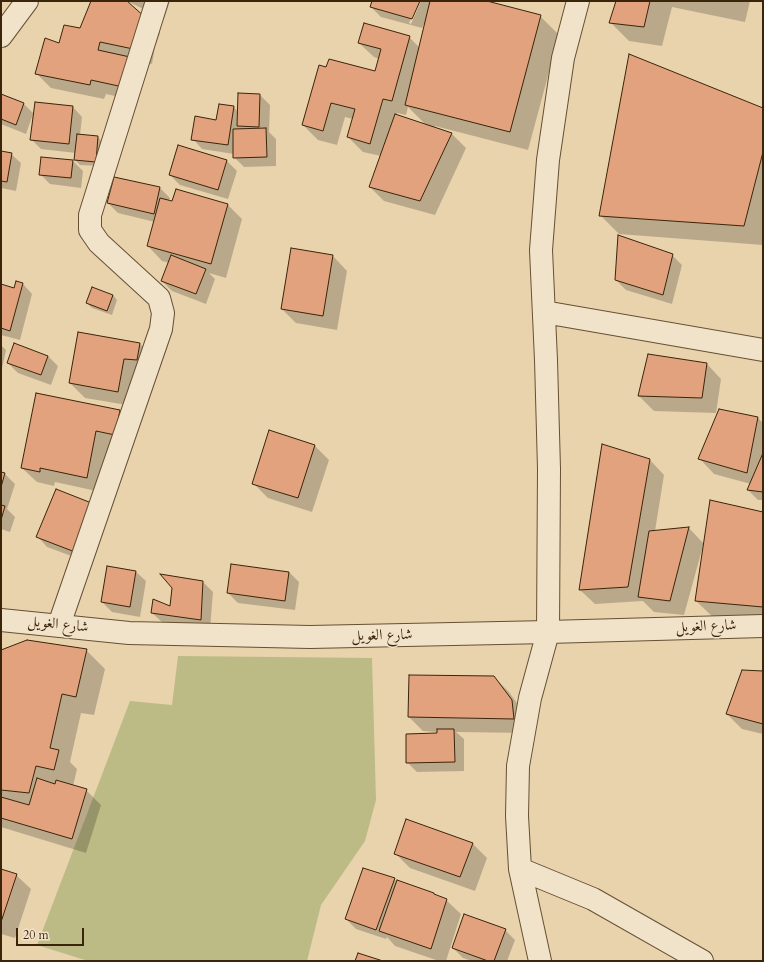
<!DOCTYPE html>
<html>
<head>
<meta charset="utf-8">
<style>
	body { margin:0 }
	#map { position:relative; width:764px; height:962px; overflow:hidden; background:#e9d3ad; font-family:Cardo,serif }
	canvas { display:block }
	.frame { position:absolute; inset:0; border:2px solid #3a240a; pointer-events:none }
	.scale { position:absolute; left:16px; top:928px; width:68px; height:18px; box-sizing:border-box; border:2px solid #3a240a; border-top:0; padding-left:5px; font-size:12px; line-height:14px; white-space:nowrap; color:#3a240a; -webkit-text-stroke:3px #f1e2ca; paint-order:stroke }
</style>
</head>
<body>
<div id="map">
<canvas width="764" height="962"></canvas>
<div class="frame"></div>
<div class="scale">20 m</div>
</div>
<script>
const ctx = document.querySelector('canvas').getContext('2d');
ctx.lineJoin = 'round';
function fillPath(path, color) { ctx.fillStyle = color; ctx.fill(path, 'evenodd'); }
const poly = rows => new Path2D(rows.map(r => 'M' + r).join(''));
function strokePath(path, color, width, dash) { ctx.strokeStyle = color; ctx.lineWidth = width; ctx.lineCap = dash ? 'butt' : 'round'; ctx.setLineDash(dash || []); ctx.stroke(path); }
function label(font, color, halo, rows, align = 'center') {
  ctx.font = font + ' Cardo,Amiri,serif'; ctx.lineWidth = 3; ctx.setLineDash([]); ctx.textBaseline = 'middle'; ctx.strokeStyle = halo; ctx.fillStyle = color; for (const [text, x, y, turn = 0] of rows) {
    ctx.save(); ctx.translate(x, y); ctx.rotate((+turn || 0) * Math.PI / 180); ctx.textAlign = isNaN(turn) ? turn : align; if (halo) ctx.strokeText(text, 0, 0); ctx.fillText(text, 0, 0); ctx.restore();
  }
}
fillPath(poly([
	[178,656,372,658,376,800,365,841,321,905,307,961,88,961,37,945,130,701,172,705]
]), '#bcbb85');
fillPath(poly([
	[92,1,170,1,164,19,127,1,160,33,155,47,152,64,130,59,137,101,106,94,104,99,51,88,36,73,60,45,80,29],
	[373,1,419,1,409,23,411,24,421,1,483,1,540,16,559,35,528,150,435,126,434,128,452,134,466,148,435,215,384,201,370,187,381,156,363,152,348,137,353,119,345,117,337,145,318,140,303,125,320,66,375,73,379,59,374,57,359,43,409,37,420,48,426,20,422,28,381,17,371,7],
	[408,107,426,125,397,115,397,113,406,115],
	[617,1,750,1,745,22,672,7,662,46,629,41,610,22],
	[1,95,24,104,34,114,73,107,82,117,80,135,98,137,102,142,100,166,80,165,75,160,76,153,41,149,31,139,33,114,26,134,1,124],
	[260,95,270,105,269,132,276,139,276,166,244,167,234,157,234,154,202,149,193,139,234,107,238,112],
	[763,109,763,245,619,234,600,215],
	[179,146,227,161,237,171,228,199,180,185,170,175],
	[1,152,11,154,21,163,16,191,1,188],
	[42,158,73,161,83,171,81,188,50,184,40,174],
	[115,178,160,188,170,198,169,201,228,205,242,219,226,278,209,273,215,279,206,304,172,291,162,281,170,263,162,261,148,246,155,222,118,213,108,203],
	[672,255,682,265,672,304,626,290,616,280],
	[333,256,347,271,337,330,296,323,282,309],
	[23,284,32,294,20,340,1,335,1,285,15,289],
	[113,295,117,300,112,315,92,308,87,303],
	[15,344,48,356,58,366,51,385,18,373,8,363],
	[140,344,154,358,133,406,85,398,70,383],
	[1,345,6,350,2,368,1,367],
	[649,355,707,364,721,379,716,413,654,411,639,396],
	[719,410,758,418,763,423,763,500,758,500,748,490,751,484,714,474,700,459],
	[120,411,134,425,101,492,55,482,54,486,37,482,22,468],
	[314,445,329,460,312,512,268,498,253,483],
	[650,460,664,475,655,531,689,528,704,544,763,513,763,624,715,619,696,601,704,546,703,546,684,615,654,612,643,601,595,604,580,590],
	[1,473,5,474,15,484,7,509,15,517,10,532,1,529],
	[94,505,85,561,47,547,38,537],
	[136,572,146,581,140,617,112,612,102,602],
	[289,572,299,582,295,610,238,603,228,593],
	[203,582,213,592,210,629,162,622,152,613,171,607],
	[86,650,105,669,94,715,81,713,70,762,77,769,73,786,86,790,101,805,86,853,1,827,1,651],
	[763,672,763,734,742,729,727,714],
	[494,677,509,692,526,716,528,733,456,732,464,739,464,771,417,772,407,762,438,734,438,732,423,731,409,717],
	[472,843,487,858,475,891,410,868,395,853],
	[1,870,16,875,31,889,15,938,1,934],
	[394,879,398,883,434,894,437,896,446,900,461,914,446,961,439,961,395,946,387,937,386,939,356,929,346,919],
	[505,930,515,940,507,961,472,961,463,958,453,948]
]), '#0003');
const building = poly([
	[91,1,127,1,146,18,138,50,100,42,98,50,130,57,123,87,91,80,90,85,35,74,45,38,59,43,64,25,80,28,91,1],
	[372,1,420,1,412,19,370,7,372,1],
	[430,1,487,1,541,15,510,132,405,105,430,1],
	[616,1,650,1,644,27,609,23,616,1],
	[364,23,410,36,392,101,383,99,370,144,347,137,355,109,331,103,323,131,302,125,319,65,326,67,329,59,375,71,381,49,358,43,364,23],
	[629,54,763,108,763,152,744,226,599,216,629,54],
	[238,93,260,94,259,127,237,126,238,93],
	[1,94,24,103,16,125,1,119,1,94],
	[35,102,73,106,69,144,30,140,35,102],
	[219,104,234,106,228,145,191,140,195,116,216,120,219,104],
	[395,114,452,133,420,201,369,187,395,114],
	[266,128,267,157,233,158,233,129,266,128],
	[77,134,98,136,96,162,74,160,77,134],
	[178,145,227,160,218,190,169,175,178,145],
	[1,151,12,153,7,182,1,181,1,151],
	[41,157,73,160,71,178,39,175,41,157],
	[114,177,160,187,154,214,107,203,114,177],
	[176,189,228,204,211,264,147,246,160,198,172,201,176,189],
	[618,235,673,254,663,295,615,280,618,235],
	[291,248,333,255,323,316,281,309,291,248],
	[171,255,206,269,196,294,161,281,171,255],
	[16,281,23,283,10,331,1,328,1,284,14,288,16,281],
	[92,287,113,295,107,311,86,303,92,287],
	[78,332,140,343,137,360,124,359,118,392,69,383,78,332],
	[14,343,48,356,41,375,7,363,14,343],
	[648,354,707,363,702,398,638,396,648,354],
	[36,393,120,410,115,435,96,431,87,478,40,468,40,472,21,468,36,393],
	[719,409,758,417,747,473,698,459,719,409],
	[269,430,315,445,298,498,252,484,269,430],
	[602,444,650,459,628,587,579,590,602,444],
	[763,453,763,492,747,490,763,453],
	[1,472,5,473,1,487,1,472],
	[56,489,94,504,75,552,36,537,56,489],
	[710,500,763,512,763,607,695,601,710,500],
	[1,505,5,506,1,520,1,505],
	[689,527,670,601,638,597,649,531,689,527],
	[231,564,289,572,285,601,227,593,231,564],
	[107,566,136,571,130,607,101,602,107,566],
	[160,574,203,581,201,620,151,613,153,599,170,606,172,588,160,574],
	[27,640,87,649,76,697,62,694,50,748,59,750,54,770,36,766,29,793,1,790,1,650,27,640],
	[742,670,763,671,763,724,726,714,742,670],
	[409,675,494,676,512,700,514,719,408,717,409,675],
	[437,729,454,729,455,762,406,763,406,734,437,733,437,729],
	[37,778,55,784,56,780,87,789,72,839,1,818,1,797,29,805,37,778],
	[406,819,473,843,460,877,394,854,406,819],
	[363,868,395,878,376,930,345,919,363,868],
	[1,869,17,874,1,922,1,869],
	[397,880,434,893,434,894,447,899,431,949,379,931,397,880],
	[464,914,506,929,494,961,488,961,452,948,464,914],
	[358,953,383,961,355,961,358,953]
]);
fillPath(building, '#e1a27d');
strokePath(building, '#3a240a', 1);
const minor = poly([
	[1,36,27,1],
	[544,312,763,350],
	[59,625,161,329,163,313,159,298,99,243,90,230,90,215,157,1],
	[520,869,593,899,702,961],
	[540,961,520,869,517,816,518,766,530,698,548,632,549,469,546,360,541,250,548,160,563,58,578,1]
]);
const tertiary = poly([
	[1,620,129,633,310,637,548,632,763,626]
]);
strokePath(minor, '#665033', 24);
strokePath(tertiary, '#665033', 24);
strokePath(minor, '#f1e2ca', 22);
strokePath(tertiary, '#f1e2ca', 22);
label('15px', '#3a240a', '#f1e2ca', [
	["شارع الغويل",58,625,6],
	["شارع الغويل",706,627,-2],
	["شارع الغويل",382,636,-1]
]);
</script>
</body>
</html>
